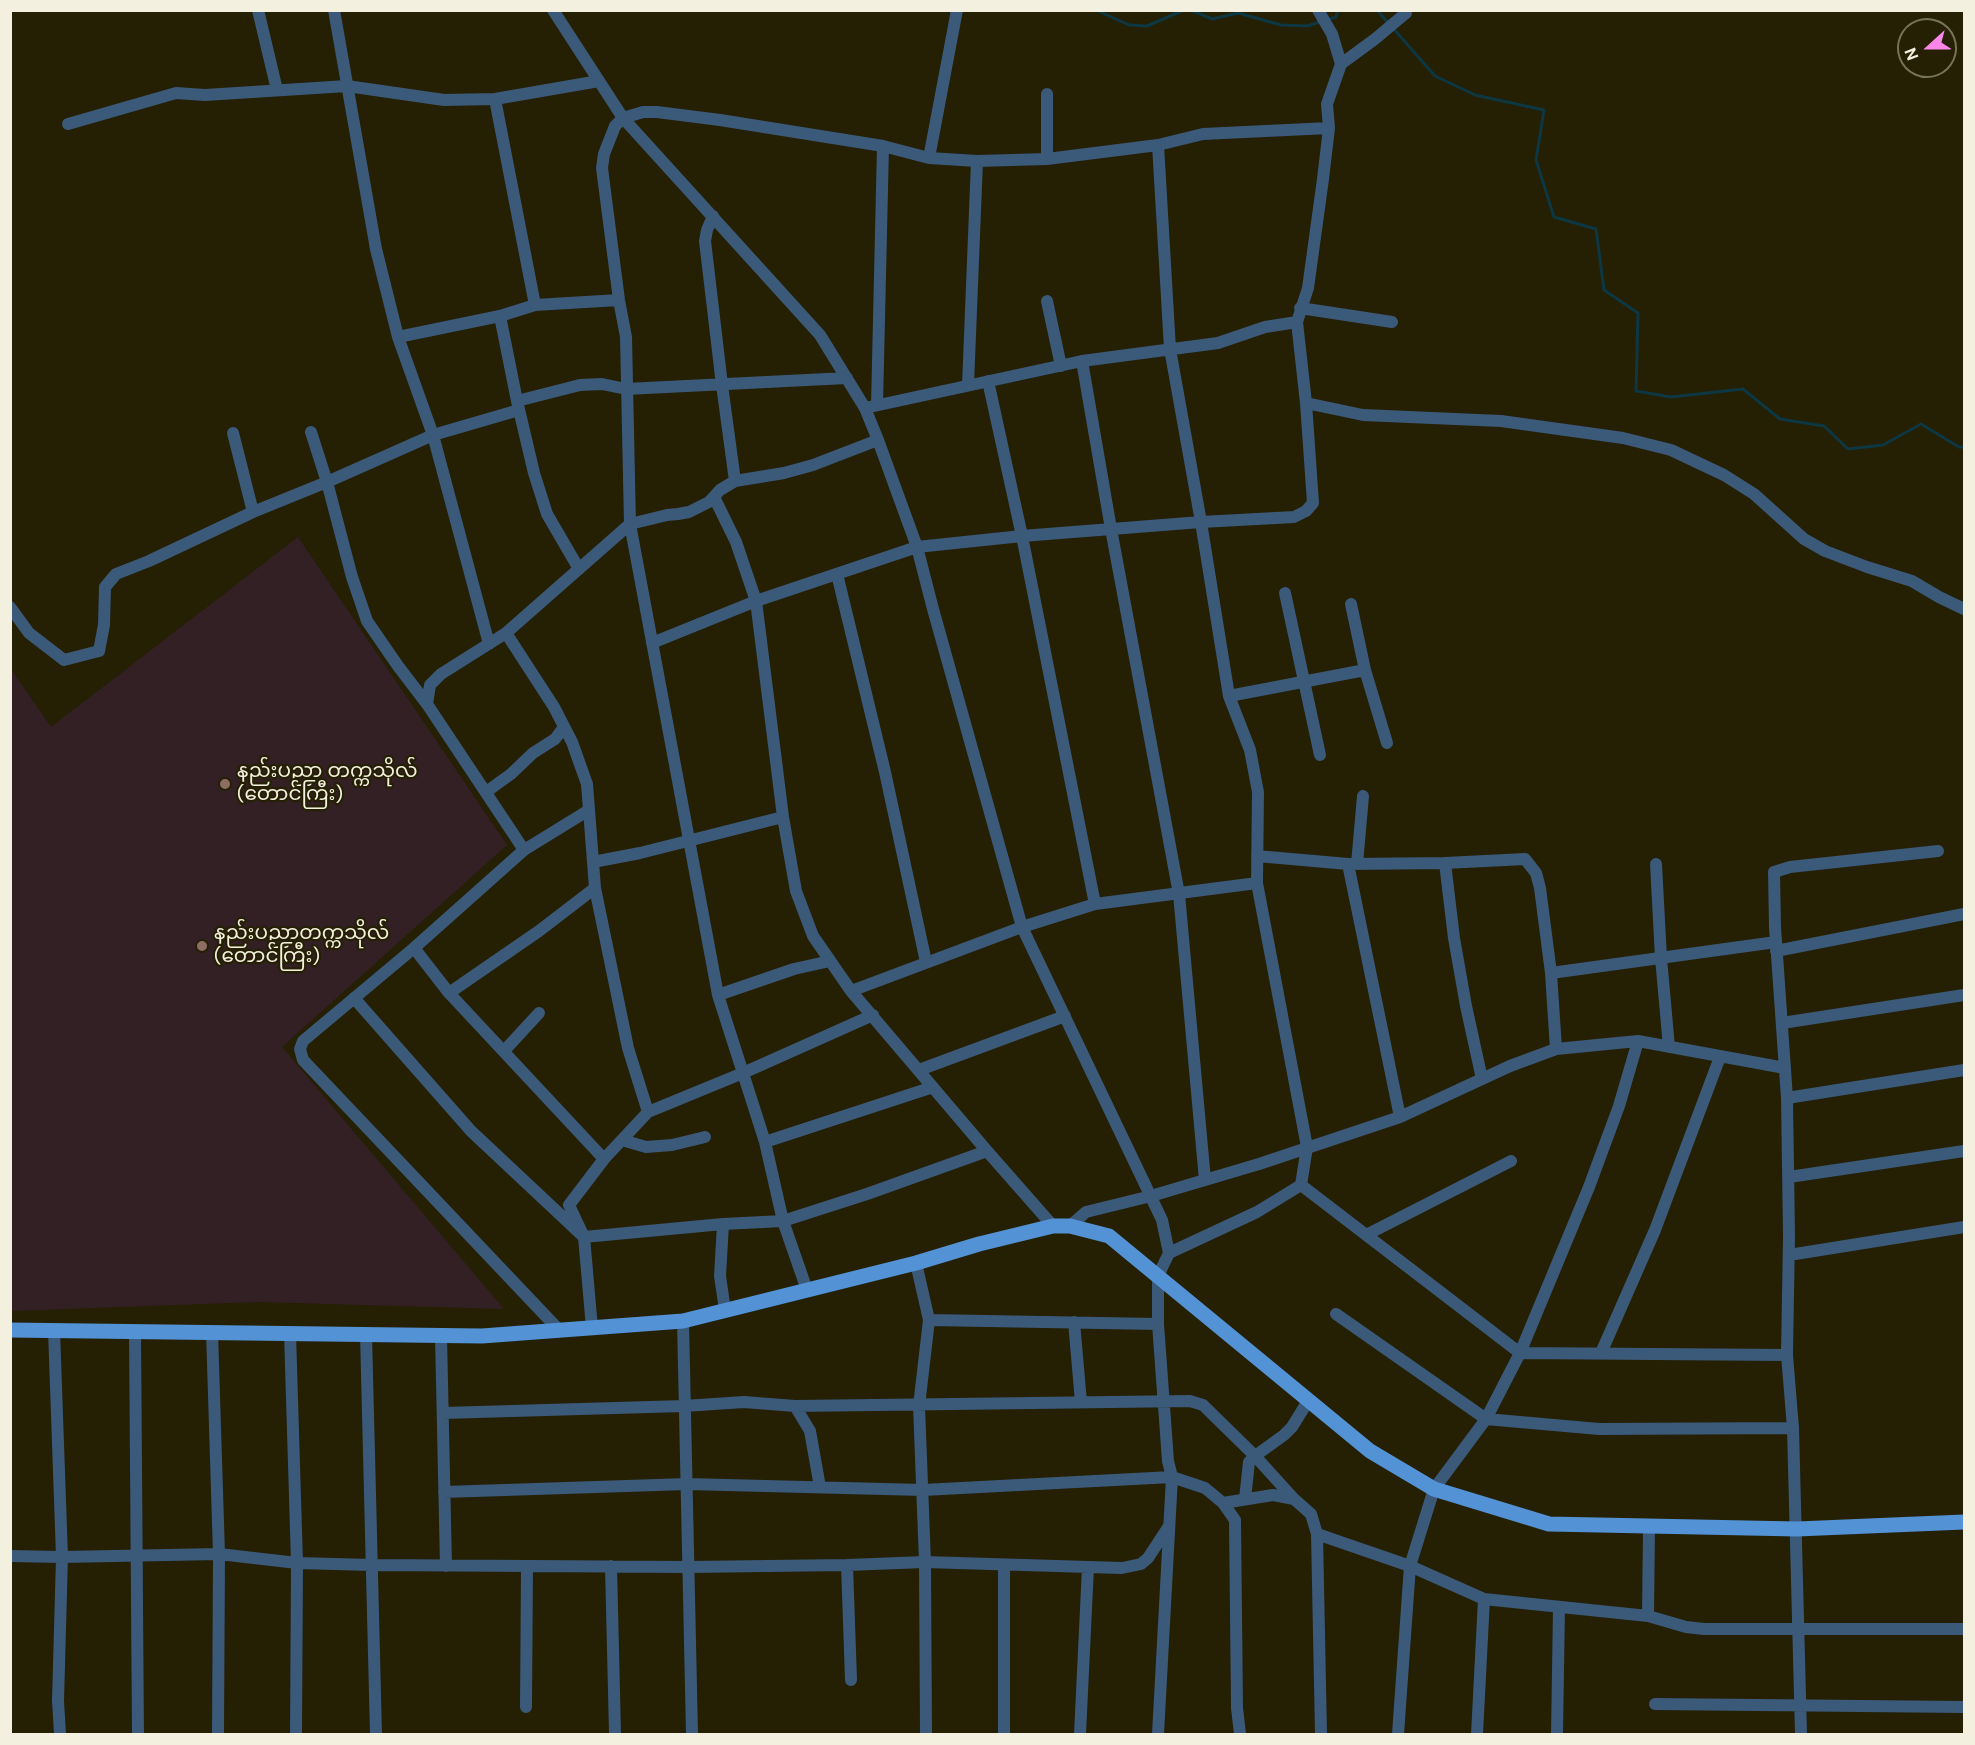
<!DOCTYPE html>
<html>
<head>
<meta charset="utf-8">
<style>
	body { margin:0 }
	#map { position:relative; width:1975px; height:1745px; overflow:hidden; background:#251f03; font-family:"DM Sans",sans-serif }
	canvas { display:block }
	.frame { position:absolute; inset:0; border:12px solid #f3f0df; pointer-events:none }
	.north { position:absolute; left:1897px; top:18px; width:60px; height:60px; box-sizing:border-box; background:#251f03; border:2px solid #77735b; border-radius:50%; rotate:249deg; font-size:16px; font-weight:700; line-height:24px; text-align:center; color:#f3f0df }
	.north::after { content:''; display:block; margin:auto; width:21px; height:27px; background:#fa87e8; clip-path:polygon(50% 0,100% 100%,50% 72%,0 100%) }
</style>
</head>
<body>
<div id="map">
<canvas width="1975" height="1745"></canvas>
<div class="frame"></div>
<div class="north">N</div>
</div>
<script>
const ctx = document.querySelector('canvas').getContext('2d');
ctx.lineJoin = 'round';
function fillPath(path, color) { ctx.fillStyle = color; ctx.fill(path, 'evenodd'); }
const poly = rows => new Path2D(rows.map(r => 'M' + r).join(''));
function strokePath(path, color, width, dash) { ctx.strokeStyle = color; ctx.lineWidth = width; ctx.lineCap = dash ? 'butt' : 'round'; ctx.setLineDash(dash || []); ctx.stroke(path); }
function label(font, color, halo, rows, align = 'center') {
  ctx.font = font + ' "DM Sans","Noto Sans Myanmar",sans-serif'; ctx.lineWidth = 4.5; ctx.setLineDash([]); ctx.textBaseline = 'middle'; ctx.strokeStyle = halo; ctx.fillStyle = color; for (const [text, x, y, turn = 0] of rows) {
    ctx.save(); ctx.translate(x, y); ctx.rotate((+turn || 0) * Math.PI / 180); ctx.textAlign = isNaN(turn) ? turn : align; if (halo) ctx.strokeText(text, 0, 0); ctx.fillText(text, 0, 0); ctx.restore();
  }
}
fillPath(poly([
	[298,537,507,845,282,1047,504,1309,258,1302,11,1311,11,669,51,727]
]), '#332025');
strokePath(poly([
	[1096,10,1129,25,1147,26,1184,10],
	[1191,10,1212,19,1238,13,1281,25,1307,26,1320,22],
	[1377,10,1388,23],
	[1327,20,1336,17,1338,10],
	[1392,27,1435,76,1475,95,1544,110,1536,160,1554,217,1596,229,1604,290,1638,313,1636,391,1671,397,1743,389,1780,419,1824,426,1848,449,1883,445,1921,424,1959,447,1964,447]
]), '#0d3742', 3);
strokePath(poly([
	[258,10,277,90],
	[334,10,376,249,398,337,433,435,489,644],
	[553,10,623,118,820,335,865,408,878,440,917,547,933,609,1022,927,1162,1220,1169,1253,1158,1276,1158,1324,1168,1461,1172,1477,1205,1488,1223,1503,1235,1520,1237,1708,1240,1734],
	[1318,10,1332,34,1341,64],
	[1047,94,1047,159,1158,145,1203,134,1329,128],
	[495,99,535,305],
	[68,124,176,93,205,95,347,86,444,100,495,99,599,81],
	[1158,145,1170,349,1201,522,1229,696,1250,750,1258,792,1257,883,1307,1147,1301,1185],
	[929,158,957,10],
	[977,161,1047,159],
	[713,216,707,230,705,241,722,385,735,481],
	[1047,301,1061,366],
	[1300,308,1392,322],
	[500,316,517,401,534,473,547,514,579,569],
	[398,337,500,316,535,305,619,300],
	[1082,361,1111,529,1179,894,1205,1180],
	[988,381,1022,536,1095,904],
	[517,401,580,385,602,384,626,389,847,378],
	[1306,403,1363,415,1501,421,1623,438,1671,450,1724,475,1754,494,1804,539,1825,551,1867,567,1912,581,1939,597,1964,609],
	[877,405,883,146],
	[865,408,1082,361,1218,343,1265,327,1297,322,1308,288,1323,179,1329,128,1327,104,1341,64,1375,39,1406,13,1406,10],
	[311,432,327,482,352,577,367,621,398,666,427,704],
	[233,433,253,512],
	[714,497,736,542,756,601,783,817,796,891,813,936,851,991,987,1151,1053,1226],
	[837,574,885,772,926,962],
	[1285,593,1320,755],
	[1351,604,1365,670,1387,743],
	[10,607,29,633,64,660,99,651,104,625,105,587,116,574,149,561,253,512,327,482,433,435,519,410],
	[506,633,554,707,572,742,587,784,595,888,628,1048,648,1112],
	[652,643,756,601,917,547,1022,536,1201,522,1294,517,1306,511,1313,503,1306,403,1297,322],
	[1229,696,1365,670],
	[486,792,511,774,533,753,555,739,564,727],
	[589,810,524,850,414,948,449,993,604,1159],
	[524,850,427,704,430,685,441,674,506,633,630,524,667,515,678,514,689,512,709,502,720,490,735,481,784,473,813,465,878,440],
	[1257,856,1348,864,1445,863,1525,859,1536,873,1540,888,1551,973,1556,1049],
	[593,862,640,853,783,817],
	[1445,863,1454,938,1466,1006,1482,1079],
	[1348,864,1400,1117],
	[1357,864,1363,796],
	[1656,864,1661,958,1669,1047],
	[414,948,303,1041,300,1049,303,1060,560,1331],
	[1776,951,1964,914],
	[1551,973,1776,942],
	[851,991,1022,927,1095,904,1257,883],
	[449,993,539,931,595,888],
	[718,995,794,969,830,961],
	[354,998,471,1131,584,1237,723,1224,720,1276,725,1310],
	[1782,1023,1964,995],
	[504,1051,539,1013],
	[919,1070,1065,1016],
	[1787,1098,1964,1070],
	[622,1140,646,1147,672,1145,705,1137],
	[765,1142,933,1087],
	[1789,1177,1964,1151],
	[723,1224,783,1221,867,1194,987,1151],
	[1070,1226,1086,1212,1151,1196,1259,1164,1400,1117,1510,1066,1556,1049,1638,1041,1785,1068],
	[1366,1235,1511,1161],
	[1169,1253,1257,1212,1301,1185,1520,1353,1787,1355],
	[1789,1255,1964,1227],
	[916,1263,929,1320,919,1406,925,1562,926,1734],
	[807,1290,783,1221,765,1142,718,995,630,524,626,337,619,300,602,168,604,154,615,126,623,118,643,112,657,112,720,120,883,146,929,158,977,161,968,385],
	[1336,1314,1486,1419,1599,1429,1793,1428],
	[929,1320,1158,1324],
	[683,1321,692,1734],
	[1074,1322,1081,1402],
	[592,1328,584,1237,569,1205,604,1159,648,1112,743,1073,873,1015],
	[54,1330,62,1557,58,1701,60,1734],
	[135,1331,138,1734],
	[212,1332,219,1554,218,1734],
	[290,1333,297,1563,296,1734],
	[366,1334,376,1734],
	[441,1336,446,1566],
	[1601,1353,1655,1230,1720,1057],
	[795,1406,810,1431,820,1487],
	[443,1413,684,1406,744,1402,795,1406,1190,1401,1203,1405,1255,1456,1294,1499],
	[444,1492,687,1484,923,1490,1172,1477,1158,1734],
	[1245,1499,1249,1462,1255,1456,1284,1435,1292,1427,1308,1401],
	[1223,1503,1273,1495,1294,1499,1311,1514,1317,1534,1321,1734],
	[1317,1534,1410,1566,1484,1599,1648,1616,1686,1627,1704,1629,1964,1629],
	[10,1556,62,1557,219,1554,297,1563,372,1565,688,1567,847,1565,925,1562,1122,1568,1141,1564,1148,1558,1169,1526],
	[847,1565,851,1680],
	[1004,1565,1004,1734],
	[611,1566,615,1734],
	[1648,1616,1649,1526],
	[1655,1704,1964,1707],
	[526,1707,527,1566],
	[1080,1734,1088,1567],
	[1398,1734,1410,1566,1434,1489,1486,1419,1520,1353,1589,1187,1619,1106,1638,1041],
	[1477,1734,1484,1599],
	[1557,1734,1559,1607],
	[1801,1734,1793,1428,1787,1355,1789,1236,1787,1098,1775,927,1774,872,1790,867,1938,851]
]), '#3b5979', 12);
strokePath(poly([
	[10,1330,482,1336,683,1321,916,1263,979,1244,1053,1226,1070,1226,1109,1236,1370,1451,1434,1489,1549,1524,1797,1529,1964,1522]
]), '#5292d5', 15);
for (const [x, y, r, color] of [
	[225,784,6,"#8d6e63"],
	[202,946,6,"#8d6e63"]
]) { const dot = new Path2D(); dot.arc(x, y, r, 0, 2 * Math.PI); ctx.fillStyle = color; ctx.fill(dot); strokePath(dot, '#251f03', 2); }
label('20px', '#f3f0df', '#251f03', [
	["နည်းပညာ တက္ကသိုလ်",237,772],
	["(တောင်ကြီး)",237,795],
	["နည်းပညာတက္ကသိုလ်",214,934],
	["(တောင်ကြီး)",214,957]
], 'left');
</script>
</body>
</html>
